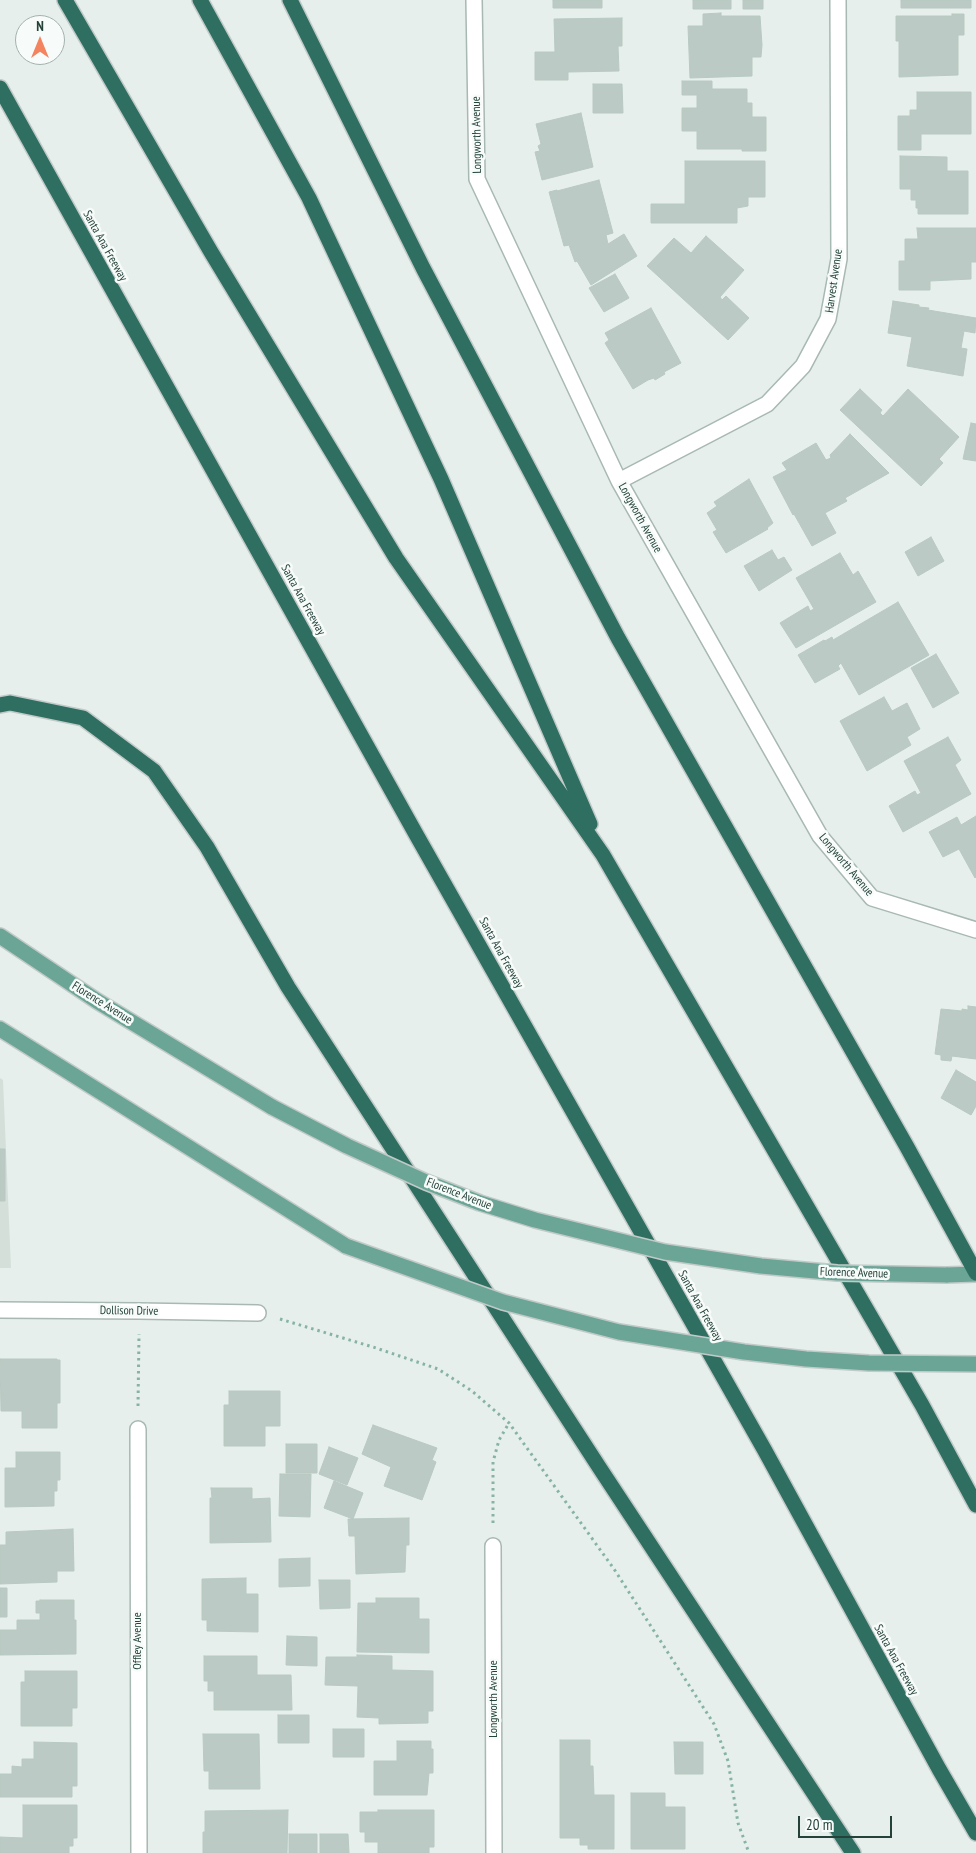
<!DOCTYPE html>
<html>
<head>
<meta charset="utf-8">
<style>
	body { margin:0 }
	#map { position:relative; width:976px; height:1853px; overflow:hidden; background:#e6efeb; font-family:"PT Sans Narrow",sans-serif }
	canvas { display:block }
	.north { position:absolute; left:15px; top:15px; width:50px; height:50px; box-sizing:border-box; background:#f7fbf9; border:1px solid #a3b1ad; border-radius:50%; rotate:0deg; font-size:14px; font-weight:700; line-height:20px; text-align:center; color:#24423a }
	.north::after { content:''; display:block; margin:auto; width:18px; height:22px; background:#f4845f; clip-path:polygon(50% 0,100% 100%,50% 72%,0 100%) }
	.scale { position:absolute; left:798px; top:1816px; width:94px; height:22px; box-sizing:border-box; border:2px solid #24423a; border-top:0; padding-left:6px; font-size:15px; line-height:18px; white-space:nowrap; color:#24423a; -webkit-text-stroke:4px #f7fbf9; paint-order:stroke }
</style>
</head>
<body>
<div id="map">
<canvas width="976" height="1853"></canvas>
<div class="north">N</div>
<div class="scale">20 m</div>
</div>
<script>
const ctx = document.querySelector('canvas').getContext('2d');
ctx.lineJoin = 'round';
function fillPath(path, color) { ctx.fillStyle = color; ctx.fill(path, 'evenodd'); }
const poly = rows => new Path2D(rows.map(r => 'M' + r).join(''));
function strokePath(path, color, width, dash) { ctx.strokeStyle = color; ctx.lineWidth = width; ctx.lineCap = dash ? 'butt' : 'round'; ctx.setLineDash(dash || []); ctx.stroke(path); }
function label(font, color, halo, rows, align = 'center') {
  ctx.font = font + ' "PT Sans Narrow",sans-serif'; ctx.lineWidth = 5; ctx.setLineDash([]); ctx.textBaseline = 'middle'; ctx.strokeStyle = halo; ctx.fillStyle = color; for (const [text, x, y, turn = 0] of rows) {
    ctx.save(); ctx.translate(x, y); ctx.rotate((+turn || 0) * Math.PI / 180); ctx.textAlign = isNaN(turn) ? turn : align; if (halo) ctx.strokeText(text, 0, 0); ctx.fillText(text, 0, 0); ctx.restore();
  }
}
fillPath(poly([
	[0,1078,3,1080,11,1268,0,1268]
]), '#d4dfda');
const building = poly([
	[553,0,602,0,602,8,553,8,553,0],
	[693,0,731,0,731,9,693,9,693,0],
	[743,0,763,0,763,9,743,9,743,0],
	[901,0,971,0,971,8,901,8,901,0],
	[721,13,721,16,760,16,762,45,761,57,752,57,752,76,690,78,688,26,703,26,703,14,721,13],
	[952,14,964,14,964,35,958,35,958,75,899,77,899,41,896,41,896,16,952,16,952,14],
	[622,18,622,46,618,46,619,71,568,72,568,80,535,80,535,52,555,52,554,19,622,18],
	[682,81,712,81,712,89,747,89,747,103,752,103,752,117,766,117,766,151,742,151,742,149,697,149,697,131,682,131,682,108,697,108,697,95,682,95,682,81],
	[593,84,622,84,623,113,593,113,593,84],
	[917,92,971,92,971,134,921,134,921,150,898,150,898,116,910,116,910,110,917,110,917,92],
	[581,113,593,167,542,180,535,152,540,151,538,146,541,144,536,124,581,113],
	[900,156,947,157,947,171,968,171,968,214,918,214,918,208,916,208,916,200,911,200,911,189,900,189,900,156],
	[685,161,765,161,765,197,748,197,748,206,737,208,737,223,651,223,651,204,685,204,685,161],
	[599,180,613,233,606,235,608,244,624,234,637,256,591,285,577,261,575,262,569,245,564,246,549,192,557,190,557,191,599,180],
	[917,228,976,228,976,262,971,262,971,279,930,281,930,290,899,290,899,261,905,261,905,239,918,239,917,228],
	[706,236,744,270,720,297,722,300,726,296,749,318,728,340,647,266,674,238,691,253,706,236],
	[615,274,629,298,604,312,589,288,615,274],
	[893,301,919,305,919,307,929,308,928,310,976,318,975,333,964,331,961,348,967,349,963,376,907,366,912,337,888,333,893,301],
	[651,308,681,363,664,372,665,374,655,380,654,378,648,380,633,389,605,343,609,340,605,333,651,308],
	[860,389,882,410,880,413,883,416,908,389,959,437,939,459,943,463,921,486,840,410,860,389],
	[971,423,976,424,976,461,963,459,971,423],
	[850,434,889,473,845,498,847,501,825,513,836,533,812,546,794,514,793,515,773,477,787,470,782,463,816,443,826,460,831,458,830,455,850,434],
	[749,479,773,523,767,528,768,529,726,553,713,532,717,530,707,513,717,506,714,502,749,479],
	[931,537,944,561,918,576,905,552,931,537],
	[772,550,778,560,784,557,792,570,759,591,744,566,772,550],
	[840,553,853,575,858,571,876,602,796,648,780,623,808,606,810,611,814,609,796,578,840,553],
	[898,602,929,655,859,695,841,663,838,666,840,669,815,683,798,655,824,640,825,641,832,637,833,640,898,602],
	[936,654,959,693,933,708,911,668,936,654],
	[884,697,892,711,907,703,920,729,907,737,911,745,867,771,840,721,884,697],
	[948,737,961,760,955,765,971,794,903,832,889,806,915,791,917,795,921,793,904,761,948,737],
	[976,816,976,877,975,878,959,849,943,857,929,832,957,817,961,825,976,816],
	[968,1006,976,1007,976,1059,952,1056,951,1061,941,1060,941,1055,935,1054,941,1009,962,1011,962,1009,968,1010,968,1006],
	[956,1070,976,1082,976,1106,971,1115,941,1098,956,1070],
	[0,1149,5,1149,5,1201,0,1201,0,1149],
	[0,1359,57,1359,57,1360,60,1360,60,1403,57,1403,57,1428,22,1428,22,1411,1,1411,0,1359],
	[229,1391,280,1391,280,1426,265,1426,265,1446,224,1446,224,1405,229,1405,229,1391],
	[373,1425,437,1448,432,1460,436,1462,422,1500,384,1486,391,1467,362,1454,373,1425],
	[286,1444,317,1444,317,1473,286,1473,286,1444],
	[329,1447,358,1458,347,1485,319,1474,329,1447],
	[16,1452,60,1452,60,1480,57,1480,57,1491,54,1491,54,1506,5,1507,5,1468,16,1468,16,1452],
	[280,1474,311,1474,310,1517,279,1516,280,1474],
	[334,1481,363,1493,353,1519,324,1508,334,1481],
	[211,1488,252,1488,252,1499,270,1498,271,1542,210,1543,210,1498,212,1498,211,1488],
	[409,1518,409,1545,406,1545,405,1572,356,1574,355,1536,349,1536,348,1519,409,1518],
	[73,1529,74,1571,57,1571,57,1582,0,1584,0,1545,6,1545,6,1532,73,1529],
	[310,1558,310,1586,279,1587,279,1559,310,1558],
	[246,1578,246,1594,258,1594,258,1632,207,1631,207,1620,202,1620,202,1579,246,1578],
	[319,1580,350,1580,350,1608,320,1609,319,1580],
	[0,1588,7,1588,7,1617,0,1617,0,1588],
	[376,1598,419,1598,419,1619,429,1619,429,1653,357,1652,358,1603,376,1603,376,1598],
	[40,1600,74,1600,74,1620,76,1620,76,1654,0,1655,0,1630,17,1630,17,1620,40,1620,40,1613,36,1613,36,1601,40,1601,40,1600],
	[287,1636,317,1637,317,1666,286,1665,287,1636],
	[357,1655,392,1656,392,1670,433,1671,433,1711,428,1711,428,1723,379,1724,379,1718,357,1717,358,1686,325,1685,326,1657,357,1657,357,1655],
	[204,1656,257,1656,257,1675,291,1675,292,1710,214,1710,214,1691,208,1691,208,1681,204,1681,204,1656],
	[25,1671,77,1671,77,1708,72,1708,72,1726,21,1726,21,1682,25,1682,25,1671],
	[278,1715,309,1715,309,1743,278,1743,278,1715],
	[333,1729,364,1729,364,1757,333,1757,333,1729],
	[203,1734,259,1734,260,1789,209,1789,209,1771,204,1771,203,1734],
	[560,1740,590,1740,590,1766,593,1766,594,1795,614,1795,614,1849,588,1849,588,1845,580,1845,580,1838,560,1838,560,1740],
	[397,1741,431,1741,431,1749,433,1749,433,1773,429,1773,427,1795,374,1795,374,1761,397,1761,397,1741],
	[34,1742,77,1743,77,1786,72,1786,72,1797,0,1797,0,1774,12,1774,12,1766,22,1767,22,1759,34,1759,34,1742],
	[674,1742,703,1742,703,1774,675,1774,674,1742],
	[631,1793,665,1793,665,1807,685,1807,685,1849,631,1849,631,1793],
	[23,1805,77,1805,77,1838,73,1838,73,1846,69,1846,69,1853,0,1853,0,1837,23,1838,23,1805],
	[288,1810,287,1853,203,1853,203,1832,205,1832,205,1811,288,1810],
	[378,1810,434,1810,434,1847,429,1847,429,1853,378,1853,378,1842,365,1842,365,1832,360,1832,360,1812,378,1812,378,1810],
	[289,1834,317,1834,317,1853,289,1853,289,1834],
	[320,1834,348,1834,349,1853,320,1853,320,1834]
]);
fillPath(building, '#bbcac4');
strokePath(building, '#b8c9c2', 1);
const street = poly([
	[474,0,477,179,619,481,820,836,872,898,976,930],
	[619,481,767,404,803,366,828,319,839,259,838,0],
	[0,1310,139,1311,258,1313],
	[138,1429,139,1853],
	[493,1546,494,1853]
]);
const primary = poly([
	[0,936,97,1001,272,1107],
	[0,1029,346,1246],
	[946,1275,976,1274]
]);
const highway = poly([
	[65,0,211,252,396,558,603,855,922,1405,976,1505],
	[200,0,309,198,441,479,590,824],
	[290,0,423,268,618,638,907,1147,976,1273],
	[0,88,417,836,764,1449,939,1769,976,1833],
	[0,705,10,703,83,718,154,771,207,847,288,987,599,1467,853,1853]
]);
strokePath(street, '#a8b8b2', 18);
strokePath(primary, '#c2cac8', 18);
strokePath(highway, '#c2cac8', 18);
strokePath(poly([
	[280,1319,373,1347,438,1369,472,1391,509,1423,614,1569,714,1724,728,1761,738,1823,749,1853],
	[138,1406,139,1334],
	[493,1523,493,1462,499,1440,509,1423]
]), '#86b3a5', 3, [2.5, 4]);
strokePath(street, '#fff', 15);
strokePath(primary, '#6aa596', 15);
strokePath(highway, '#2f6f62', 15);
const primaryBridge = poly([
	[272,1107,347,1146,426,1182,480,1203,535,1220,665,1252,761,1266,837,1273,946,1275],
	[346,1246,503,1302,619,1332,744,1352,806,1359,869,1363,976,1364]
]);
strokePath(primaryBridge, '#c2cac8', 18, []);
strokePath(primaryBridge, '#6aa596', 15);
label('12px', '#24423a', '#f7fbf9', [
	["Longworth Avenue",477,135,-91],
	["Santa Ana Freeway",105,246,61],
	["Harvest Avenue",834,281,-82],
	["Longworth Avenue",640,518,61],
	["Santa Ana Freeway",303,600,61],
	["Longworth Avenue",846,865,50],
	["Santa Ana Freeway",501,953,61],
	["Florence Avenue",102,1003,32],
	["Florence Avenue",459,1194,21],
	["Florence Avenue",854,1273,2],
	["Santa Ana Freeway",700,1306,61],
	["Dollison Drive",129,1311,1],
	["Offley Avenue",138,1641,-90],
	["Santa Ana Freeway",896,1660,61],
	["Longworth Avenue",494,1699,-90]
]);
</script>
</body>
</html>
